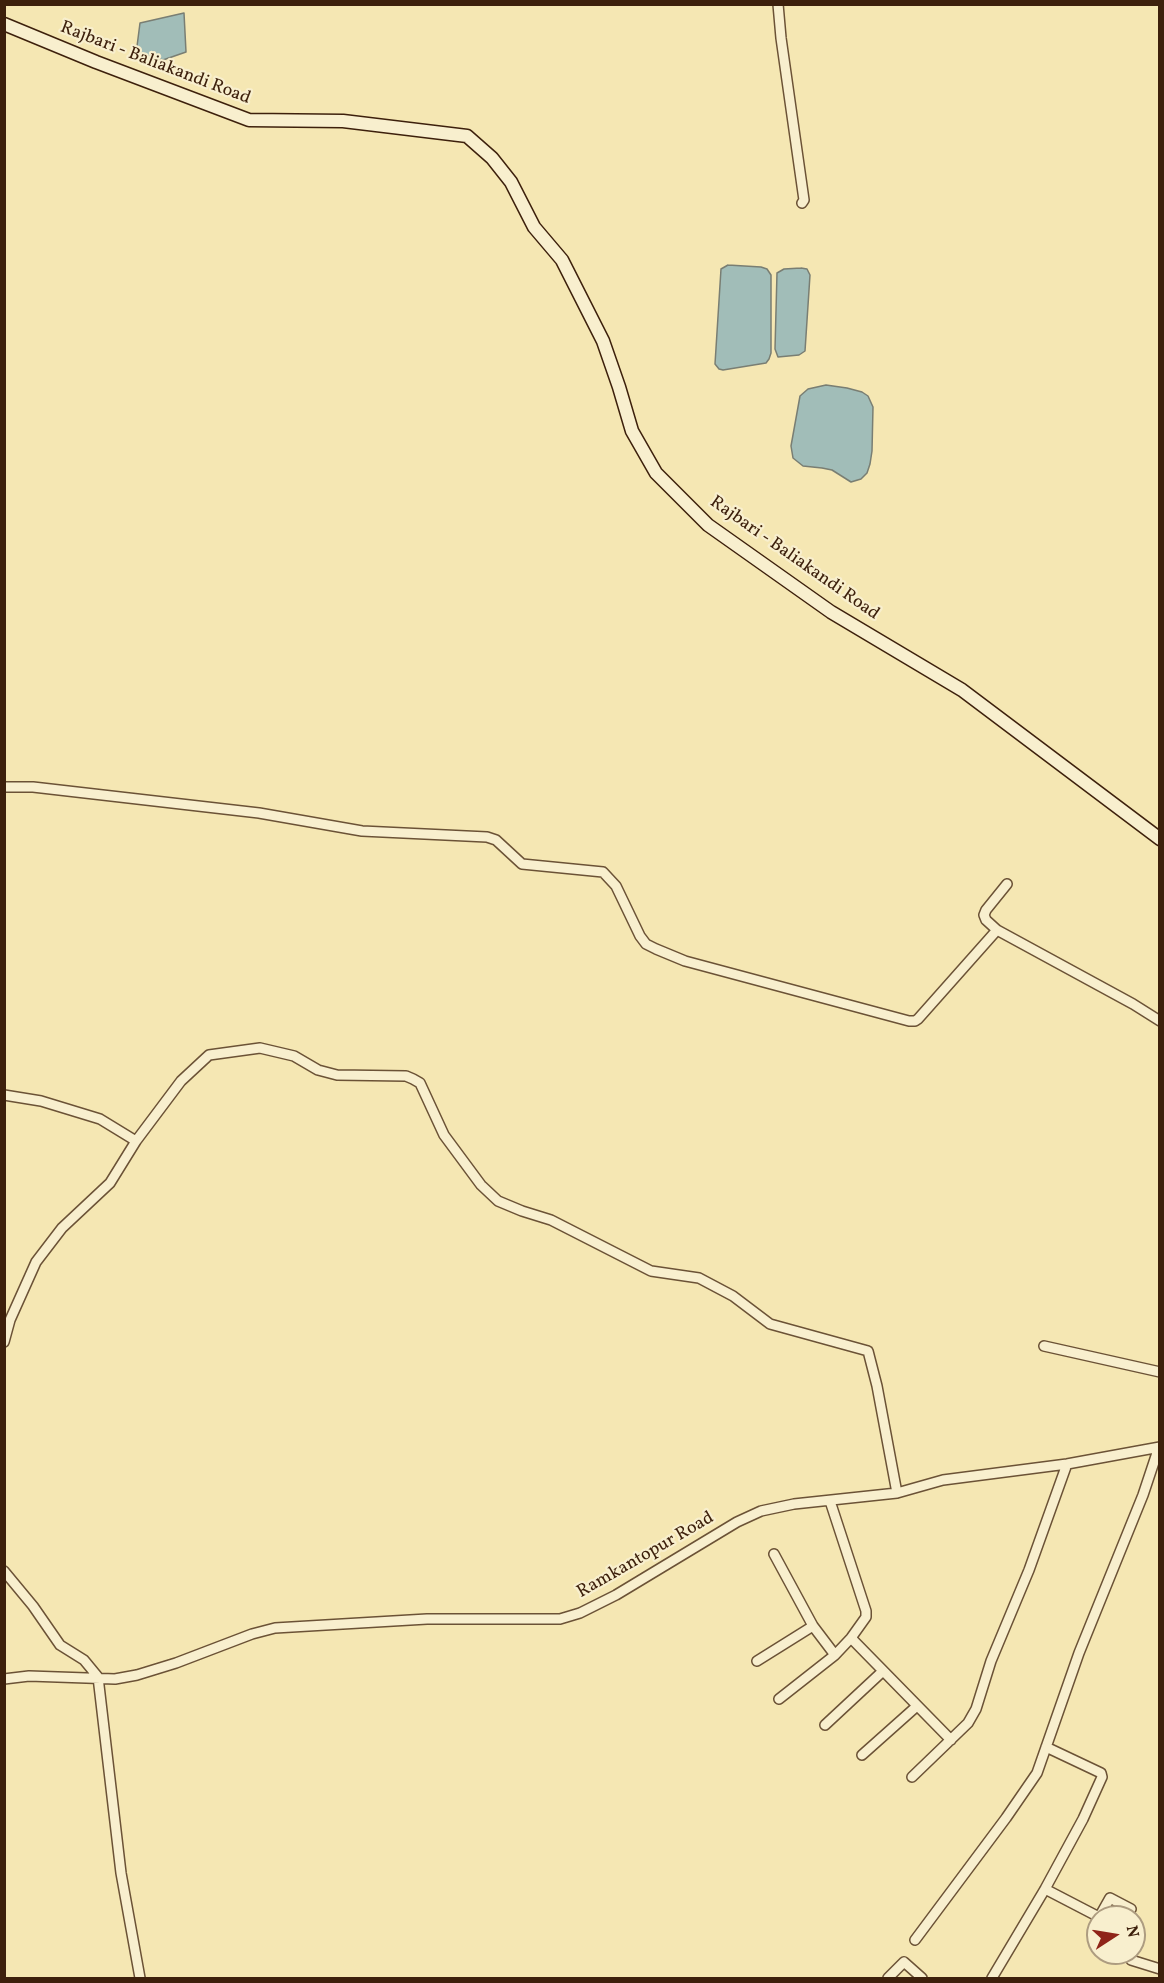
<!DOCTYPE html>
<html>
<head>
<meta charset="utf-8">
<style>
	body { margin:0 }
	#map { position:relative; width:1164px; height:1983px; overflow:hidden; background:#f5e7b3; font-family:Vollkorn,serif }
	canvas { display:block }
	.frame { position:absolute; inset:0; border:6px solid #3d200c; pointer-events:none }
	.north { position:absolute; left:1086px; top:1905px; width:60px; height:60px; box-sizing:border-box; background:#f8efce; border:2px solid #ad9c80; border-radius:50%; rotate:78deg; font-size:16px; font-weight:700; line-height:24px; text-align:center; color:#3d200c }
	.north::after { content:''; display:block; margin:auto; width:21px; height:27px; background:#8f2418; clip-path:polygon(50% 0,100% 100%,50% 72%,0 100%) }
</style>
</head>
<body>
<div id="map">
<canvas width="1164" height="1983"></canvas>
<div class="frame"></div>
<div class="north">N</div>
</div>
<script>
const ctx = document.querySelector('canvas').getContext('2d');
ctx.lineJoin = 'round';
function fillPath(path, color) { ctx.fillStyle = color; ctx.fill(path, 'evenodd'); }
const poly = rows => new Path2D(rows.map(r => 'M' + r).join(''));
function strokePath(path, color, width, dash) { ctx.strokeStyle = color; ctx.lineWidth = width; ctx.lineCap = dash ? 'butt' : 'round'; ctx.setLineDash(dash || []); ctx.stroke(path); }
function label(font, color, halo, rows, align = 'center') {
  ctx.font = font + ' Vollkorn,serif'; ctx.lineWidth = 4.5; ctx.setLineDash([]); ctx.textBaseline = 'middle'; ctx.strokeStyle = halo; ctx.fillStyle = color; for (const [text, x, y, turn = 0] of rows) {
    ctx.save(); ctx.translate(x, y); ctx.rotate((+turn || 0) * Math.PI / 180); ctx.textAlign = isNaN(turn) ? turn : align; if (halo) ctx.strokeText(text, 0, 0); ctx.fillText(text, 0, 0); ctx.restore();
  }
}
const water = poly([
	[184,13,186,52,163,60,136,54,140,23,184,13],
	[728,265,761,267,767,269,771,275,771,353,769,359,766,363,723,370,719,369,715,364,721,269,728,265],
	[801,268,807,269,810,275,805,351,799,355,778,357,775,349,777,273,784,269,801,268],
	[826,385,847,388,862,392,868,396,873,407,872,451,870,464,867,473,861,479,851,482,832,470,822,468,803,466,793,458,791,446,800,396,808,389,826,385]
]);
fillPath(water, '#a1bdb8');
strokePath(water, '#797e73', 1.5);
const minor = poly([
	[778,4,781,38,804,200,802,203],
	[4,787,33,787,259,813,362,831,487,837,496,840,522,864,603,872,616,886,640,936,646,944,656,949,685,961,909,1021,915,1021,918,1019,997,930,1133,1004,1160,1021],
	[997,930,986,920,984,915,986,910,1007,884],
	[4,1095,41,1101,100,1119,136,1141,181,1081,209,1055,260,1048,294,1056,318,1070,337,1075,406,1076,413,1079,420,1083,444,1135,481,1185,498,1201,522,1211,551,1220,651,1271,699,1278,733,1296,770,1324,868,1351,877,1386,897,1493],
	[4,1342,10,1320,36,1262,62,1228,110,1183,136,1141],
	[1044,1346,1160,1372],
	[774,1554,813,1626,835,1655],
	[4,1571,33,1606,60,1645,84,1660,98,1677,121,1873,140,1978],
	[851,1638,951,1740],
	[757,1661,813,1626],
	[4,1679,29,1676,115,1679,137,1675,176,1663,252,1634,275,1628,427,1619,560,1619,580,1613,616,1595,737,1522,761,1511,794,1504,897,1493,943,1480,1067,1464,1160,1447],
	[779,1699,835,1655,851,1638,866,1617,866,1611,830,1501],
	[825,1725,883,1671],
	[862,1755,917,1706],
	[912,1777,968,1723,976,1709,991,1661,1029,1570,1067,1464],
	[1045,1889,1097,1916,1101,1914,1110,1898,1131,1909],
	[915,1940,1006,1818,1037,1773,1079,1653,1143,1495,1159,1447],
	[1131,1960,1160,1969],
	[888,1978,904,1962,922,1978],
	[992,1978,1045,1889,1083,1819,1102,1777,1101,1773,1046,1747]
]);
const secondary = poly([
	[4,24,96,62,249,120,343,121,467,136,492,158,511,182,534,227,562,260,603,341,619,387,632,431,656,473,708,525,831,612,962,690,1160,839]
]);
strokePath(minor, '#6b5236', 12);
strokePath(secondary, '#3d200c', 15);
strokePath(minor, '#f8efce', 9);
strokePath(secondary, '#f8efce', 12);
label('18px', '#3d200c', '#f8efce', [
	["Rajbari - Baliakandi Road",155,64,21],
	["Rajbari - Baliakandi Road",794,559,35],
	["Ramkantopur Road",646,1556,-30]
]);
</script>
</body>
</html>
